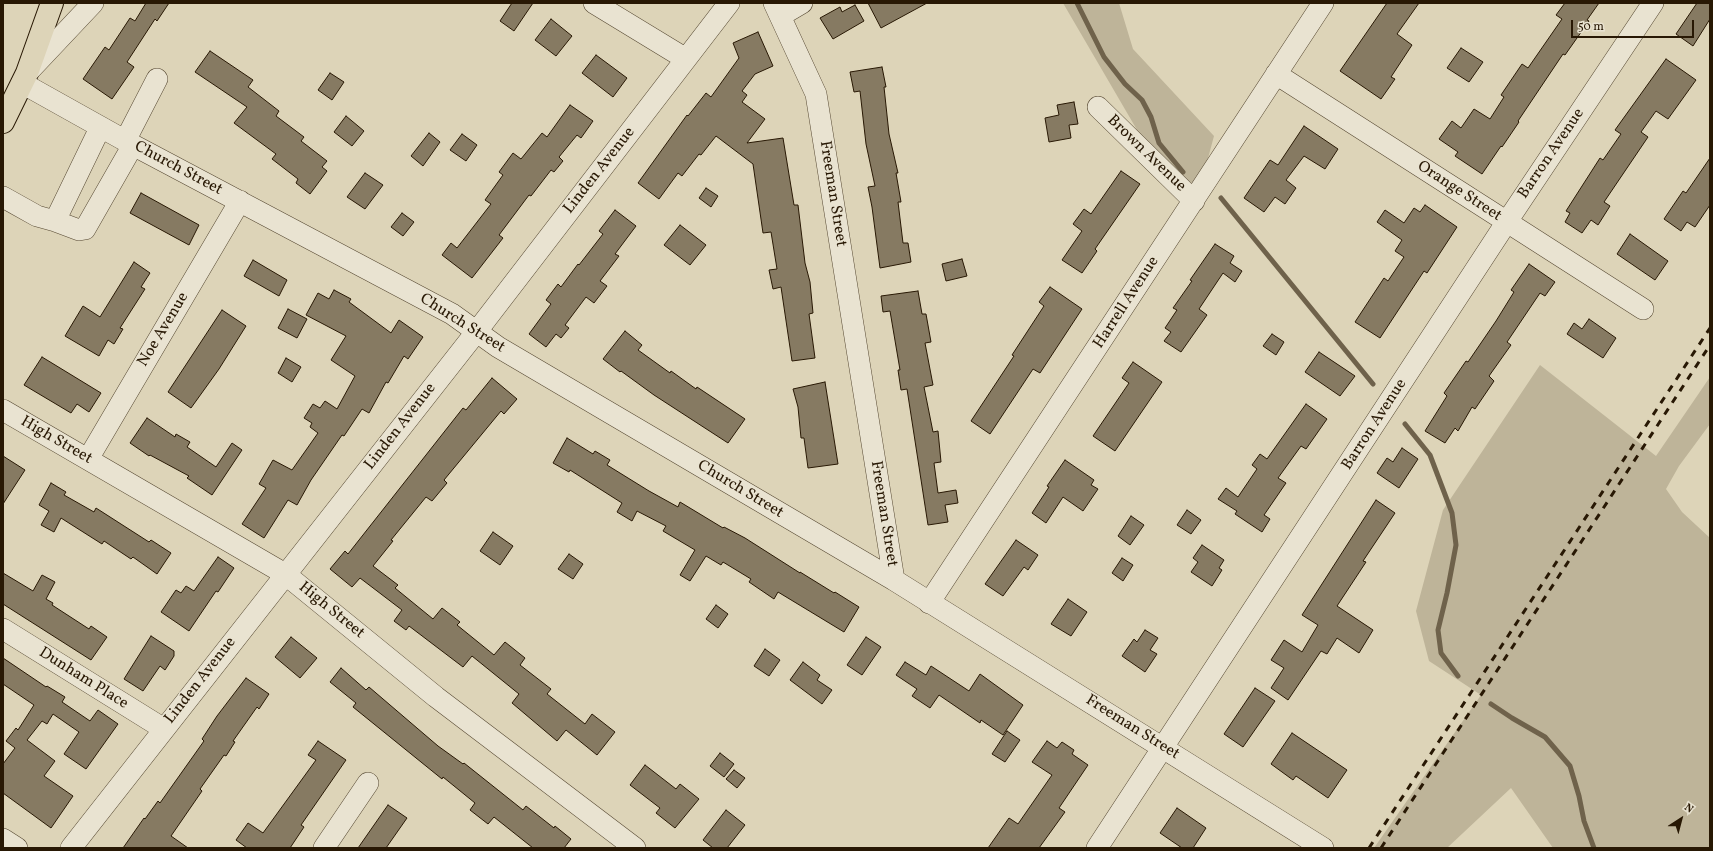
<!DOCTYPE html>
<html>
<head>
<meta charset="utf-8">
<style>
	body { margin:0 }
	#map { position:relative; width:1713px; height:851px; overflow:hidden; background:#ddd4b8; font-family:Vollkorn,serif }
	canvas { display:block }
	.frame { position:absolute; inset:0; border:4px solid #281804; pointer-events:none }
	.north { position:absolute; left:1661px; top:799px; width:40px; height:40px; -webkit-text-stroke:3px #e9e3d1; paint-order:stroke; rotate:36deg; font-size:11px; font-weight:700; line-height:16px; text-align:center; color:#281804 }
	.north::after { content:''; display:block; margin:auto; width:14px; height:18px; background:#281804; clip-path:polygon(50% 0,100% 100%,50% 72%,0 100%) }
	.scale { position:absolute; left:1571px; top:20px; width:123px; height:18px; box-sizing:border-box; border:2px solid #281804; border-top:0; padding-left:5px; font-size:12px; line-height:14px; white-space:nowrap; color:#281804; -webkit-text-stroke:3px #e9e3d1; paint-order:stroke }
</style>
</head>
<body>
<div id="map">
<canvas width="1713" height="851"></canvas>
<div class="frame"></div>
<div class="north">N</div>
<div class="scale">50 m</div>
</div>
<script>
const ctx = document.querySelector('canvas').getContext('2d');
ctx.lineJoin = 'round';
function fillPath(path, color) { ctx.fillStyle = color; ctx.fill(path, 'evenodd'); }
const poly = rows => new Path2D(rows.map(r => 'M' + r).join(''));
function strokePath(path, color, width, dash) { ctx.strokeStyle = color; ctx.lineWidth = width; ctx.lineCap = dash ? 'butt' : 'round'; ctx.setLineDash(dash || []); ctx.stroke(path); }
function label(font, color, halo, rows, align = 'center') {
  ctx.font = font + ' Vollkorn,serif'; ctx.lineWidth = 3; ctx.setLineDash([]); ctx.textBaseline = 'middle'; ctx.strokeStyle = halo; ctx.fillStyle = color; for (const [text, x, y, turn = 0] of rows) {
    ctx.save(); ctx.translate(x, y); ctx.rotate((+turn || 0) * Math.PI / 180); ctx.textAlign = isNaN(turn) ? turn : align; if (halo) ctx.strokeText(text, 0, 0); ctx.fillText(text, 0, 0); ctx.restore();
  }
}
fillPath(poly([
	[1063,3,1119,3,1133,49,1214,136,1200,188,1154,159],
	[1540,365,1656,456,1710,377,1710,424,1679,466,1666,489,1682,512,1710,538,1710,848,1553,848,1511,788,1447,848,1374,848,1481,695,1429,661,1416,611,1443,510]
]), '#beb499');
strokePath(poly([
	[1077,3,1104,57,1125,84,1142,100,1151,117,1159,143,1183,172],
	[1221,198,1373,384],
	[1405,424,1430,455,1452,513,1456,545,1447,593,1438,630,1441,653,1458,676],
	[1491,704,1512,718,1545,737,1570,766,1579,796,1584,821,1594,848]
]), '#6f624b', 5);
const building = poly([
	[146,3,169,3,157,21,155,19,127,62,134,67,112,99,83,79,105,47,109,50,130,18,135,21,146,3],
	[512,3,533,3,514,31,500,21,512,3],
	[868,3,927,3,881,28,868,3],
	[1387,3,1419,3,1397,34,1412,45,1391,77,1395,79,1381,99,1340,71,1387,3],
	[1565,3,1599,3,1587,20,1589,21,1565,55,1563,54,1518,121,1519,122,1502,147,1501,146,1482,174,1455,156,1458,152,1439,139,1452,121,1461,128,1474,109,1490,119,1504,97,1501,95,1522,64,1528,68,1562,19,1556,15,1565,3],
	[1697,3,1710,3,1710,19,1693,46,1676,34,1697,3],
	[855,5,864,21,833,39,820,18,840,7,842,12,855,5],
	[551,19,572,36,556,56,535,40,551,19],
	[758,32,773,66,755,74,742,91,747,95,742,102,765,119,747,143,783,138,794,205,798,205,805,263,810,282,813,313,809,314,815,358,792,361,781,287,773,289,769,270,777,269,771,232,763,233,753,164,716,136,701,155,699,154,682,176,678,173,659,199,638,183,687,115,688,116,706,93,711,97,739,58,733,43,758,32],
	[1461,48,1483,62,1469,82,1447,68,1461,48],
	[210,51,253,80,248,87,279,111,276,116,304,137,301,141,327,161,322,167,327,171,310,194,296,183,298,179,272,159,276,154,234,123,247,107,195,72,210,51],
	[596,55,627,78,613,97,582,73,596,55],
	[1666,59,1696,80,1668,119,1656,111,1641,132,1648,137,1604,202,1610,206,1598,225,1591,220,1582,233,1565,222,1570,213,1566,211,1600,158,1603,160,1621,134,1615,130,1666,59],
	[882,67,886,87,884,87,889,134,898,173,896,173,901,202,898,202,903,243,908,243,911,262,880,268,872,207,868,187,875,186,866,144,860,91,854,92,850,72,882,67],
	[330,73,344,82,332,100,318,90,330,73],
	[1074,102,1078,124,1069,125,1071,138,1049,142,1045,118,1059,115,1057,105,1074,102],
	[570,105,593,121,581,138,577,135,559,157,563,161,554,172,551,170,531,196,529,195,499,235,503,238,472,278,442,255,451,243,457,248,491,204,485,200,503,175,499,172,513,153,521,159,542,133,547,137,570,105],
	[346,116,364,131,352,146,334,132,346,116],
	[1304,126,1338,149,1325,169,1304,156,1286,180,1296,188,1285,204,1275,197,1264,212,1244,198,1270,160,1278,165,1304,126],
	[429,133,440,142,423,166,411,156,429,133],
	[462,134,477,145,466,161,450,150,462,134],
	[1710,158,1710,205,1695,227,1687,222,1681,231,1664,219,1683,191,1686,193,1710,158],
	[1121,171,1140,184,1095,249,1097,251,1082,273,1062,260,1082,231,1073,224,1084,209,1091,214,1121,171],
	[365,173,383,185,365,209,347,197,365,173],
	[706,188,718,196,711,207,699,198,706,188],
	[141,193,199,225,189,245,130,213,141,193],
	[1425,205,1457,227,1427,273,1424,271,1380,338,1355,322,1384,278,1388,281,1404,257,1395,251,1402,240,1377,222,1385,210,1404,223,1414,208,1420,212,1425,205],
	[615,210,636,226,615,254,619,256,600,281,607,286,594,303,586,297,565,325,569,328,561,338,556,334,546,347,529,334,551,304,546,300,558,284,561,287,578,264,579,265,603,234,599,231,615,210],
	[402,213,414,222,403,236,391,227,402,213],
	[680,225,706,245,690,265,664,245,680,225],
	[1630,234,1668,261,1655,280,1617,254,1630,234],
	[1215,244,1234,256,1230,263,1242,271,1235,282,1223,273,1199,309,1207,315,1181,352,1164,341,1171,332,1165,328,1177,310,1173,308,1192,281,1190,280,1215,244],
	[962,259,967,276,946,281,942,264,962,259],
	[253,260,287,280,279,296,244,276,253,260],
	[134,262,150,273,141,287,145,289,120,328,123,329,114,344,108,340,99,356,65,336,83,306,100,317,134,262],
	[1529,264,1555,282,1545,296,1540,293,1507,342,1511,345,1489,376,1494,381,1475,409,1472,407,1458,431,1455,428,1445,443,1425,431,1447,396,1444,393,1466,361,1468,362,1496,321,1514,292,1511,290,1529,264],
	[1050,287,1082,309,1040,373,1033,369,990,434,971,421,1014,356,1012,355,1044,306,1039,302,1050,287],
	[334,290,351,299,349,302,391,333,399,320,423,337,408,359,404,356,388,383,386,382,369,413,362,409,344,436,342,435,311,480,297,505,288,500,264,538,242,524,266,488,259,484,273,460,292,470,318,433,310,427,312,423,304,418,313,404,320,408,325,401,337,409,355,376,331,360,346,336,306,315,318,293,329,299,334,290],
	[918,291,922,314,926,314,931,342,925,343,933,385,924,387,933,432,938,431,941,462,934,463,938,493,956,490,958,503,945,505,948,522,928,525,907,389,901,390,898,370,900,370,890,311,883,312,881,296,918,291],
	[288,309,307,319,297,338,278,328,288,309],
	[222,310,246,326,219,369,191,408,168,392,222,310],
	[1589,319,1616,338,1603,358,1567,334,1574,323,1582,329,1589,319],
	[625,331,642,345,638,350,670,373,671,371,696,389,697,387,745,419,728,443,654,395,621,371,620,372,603,359,625,331],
	[1272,334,1284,342,1276,355,1263,346,1272,334],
	[1319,352,1355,376,1340,396,1305,372,1319,352],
	[42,357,101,393,89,412,77,404,71,413,24,385,42,357],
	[286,358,301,367,292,382,278,373,286,358],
	[1133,362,1162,382,1115,451,1093,436,1129,383,1122,378,1133,362],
	[492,378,517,399,504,414,501,411,444,480,447,483,432,501,426,497,391,540,393,541,373,566,398,585,395,588,433,619,442,608,460,622,457,625,494,655,505,642,525,658,520,665,551,689,547,694,585,724,592,714,615,732,597,755,566,730,557,741,512,703,519,694,472,656,463,667,409,626,406,630,394,621,402,610,360,578,352,587,330,569,345,551,348,554,463,408,466,410,492,378],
	[825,382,838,464,808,468,804,438,801,438,798,407,793,389,825,382],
	[1306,404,1327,419,1306,449,1301,446,1278,478,1286,483,1264,515,1270,519,1262,532,1235,514,1237,511,1218,499,1226,488,1238,497,1257,469,1252,465,1260,454,1267,459,1306,404],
	[147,418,175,437,176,434,190,442,187,447,216,467,232,443,242,450,212,495,187,478,189,476,150,455,149,456,130,443,147,418],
	[567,438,593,454,595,451,610,460,607,465,649,491,678,507,680,502,723,528,724,527,745,538,800,573,800,572,834,593,835,592,859,607,844,632,778,592,774,599,749,582,751,579,723,562,721,565,706,556,690,581,680,575,695,550,663,531,666,526,637,511,632,521,617,512,622,503,570,470,569,472,553,463,567,438],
	[1402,448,1418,459,1399,488,1377,473,1387,458,1393,462,1402,448],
	[3,456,25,470,3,504,3,456],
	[1065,460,1094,480,1091,485,1098,489,1083,511,1063,497,1046,523,1032,513,1049,487,1047,486,1065,460],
	[51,483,66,492,64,495,94,512,96,508,149,542,151,540,171,553,157,574,133,557,131,559,104,541,102,544,61,518,54,532,41,525,49,511,39,505,51,483],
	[1376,500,1395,513,1363,561,1366,562,1337,606,1373,630,1359,653,1337,638,1327,654,1321,651,1288,700,1271,688,1284,668,1271,660,1284,640,1302,652,1318,625,1302,615,1376,500],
	[1187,510,1201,520,1191,534,1177,525,1187,510],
	[1131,516,1144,525,1130,545,1118,536,1131,516],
	[493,532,513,546,500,565,480,551,493,532],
	[1016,540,1038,555,1028,570,1024,567,1003,596,985,584,1016,540],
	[1202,545,1224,560,1219,568,1222,570,1212,586,1191,572,1198,562,1193,558,1202,545],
	[569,554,583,564,573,579,558,569,569,554],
	[218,557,234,568,218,592,216,591,189,631,161,612,176,590,181,593,186,586,194,591,218,557],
	[1122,558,1133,565,1123,581,1112,573,1122,558],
	[3,573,33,591,42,575,55,582,46,599,53,603,52,605,89,629,91,626,107,637,91,660,3,604,3,573],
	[1068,599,1087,612,1071,636,1051,624,1068,599],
	[716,605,728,614,718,628,706,619,716,605],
	[1145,630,1158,638,1150,650,1157,654,1145,672,1122,656,1134,639,1137,642,1145,630],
	[151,636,174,651,174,656,165,670,160,666,143,691,124,679,151,636],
	[291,637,317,658,300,678,275,657,291,637],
	[866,637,881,647,862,675,847,665,866,637],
	[765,649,780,660,769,676,754,666,765,649],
	[3,658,46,687,47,686,65,697,62,702,90,721,98,710,118,724,86,769,64,754,79,732,53,714,47,724,42,721,27,740,55,761,44,776,73,796,51,828,3,793,3,764,15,748,6,741,16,728,18,730,34,705,3,684,3,658],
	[803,662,820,675,817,680,832,690,822,704,790,680,803,662],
	[905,662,926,675,931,666,969,691,980,674,1023,705,1003,735,981,720,980,723,939,695,930,708,912,696,917,689,896,675,905,662],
	[341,668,366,690,369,687,438,746,463,764,464,763,523,810,526,806,554,828,555,826,571,839,564,848,533,848,494,817,488,824,470,810,475,803,443,777,442,779,353,707,356,703,330,682,341,668],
	[246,678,269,694,259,709,257,707,233,741,235,742,226,756,224,755,200,789,202,791,171,836,188,848,123,848,144,818,145,819,158,801,160,803,204,741,202,739,217,716,246,678],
	[1255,688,1275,701,1243,747,1224,734,1255,688],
	[1007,731,1020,740,1005,762,992,754,1007,731],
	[1292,733,1347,770,1328,798,1296,776,1293,780,1271,764,1292,733],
	[318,741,346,760,301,825,304,827,290,848,247,848,236,840,248,823,263,833,316,760,308,755,318,741],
	[1047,741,1057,748,1062,742,1074,750,1072,754,1088,765,1059,808,1065,812,1039,848,988,848,1009,818,1018,824,1052,775,1032,762,1047,741],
	[720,753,734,764,724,777,710,766,720,753],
	[645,765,676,789,680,784,699,799,675,828,656,813,660,808,630,785,645,765],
	[734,770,745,778,737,788,726,779,734,770],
	[388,805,407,818,386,848,358,848,388,805],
	[1177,808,1206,828,1193,848,1182,848,1160,833,1177,808],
	[726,810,745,825,727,848,713,848,703,840,726,810]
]);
fillPath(building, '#867a62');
strokePath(building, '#281804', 1);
const minor = poly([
	[594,3,686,59],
	[774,3,816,94,894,580,1323,848],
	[780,16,802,3],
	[27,73,93,3],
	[1276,74,1643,309],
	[22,83,133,145,452,314,498,347,894,580],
	[1098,107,1194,201],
	[125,141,157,79],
	[3,197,37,216,55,221,100,128],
	[55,221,79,230,85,229,133,145],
	[3,410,285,574,436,697,635,848],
	[88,459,240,201],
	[929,603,1323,3],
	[3,629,164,729],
	[3,839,17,848],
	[71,848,477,331,729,3],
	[324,848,368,783],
	[1097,848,1506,223,1653,3]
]);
const major = poly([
	[3,122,27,73,52,3]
]);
strokePath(minor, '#554731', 22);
strokePath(major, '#281804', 24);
strokePath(minor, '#e9e3d1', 21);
strokePath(major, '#ddd4b8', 22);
strokePath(poly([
	[1369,848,1710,328],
	[1381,848,1710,345]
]), '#281804', 3, [7, 7]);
label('16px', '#281804', '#e9e3d1', [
	["Brown Avenue",1146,154,44],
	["Barron Avenue",1552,154,-56],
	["Church Street",178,169,28],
	["Linden Avenue",600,171,-52],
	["Orange Street",1459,192,33],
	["Freeman Street",832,194,81],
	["Harrell Avenue",1127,303,-57],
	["Church Street",462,324,32],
	["Noe Avenue",164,330,-59],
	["Barron Avenue",1375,425,-57],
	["Linden Avenue",401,427,-52],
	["High Street",56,441,30],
	["Church Street",740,490,31],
	["Freeman Street",883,514,81],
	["High Street",331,611,39],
	["Dunham Place",83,679,32],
	["Linden Avenue",201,681,-52],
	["Freeman Street",1132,728,32]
]);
</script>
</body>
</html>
